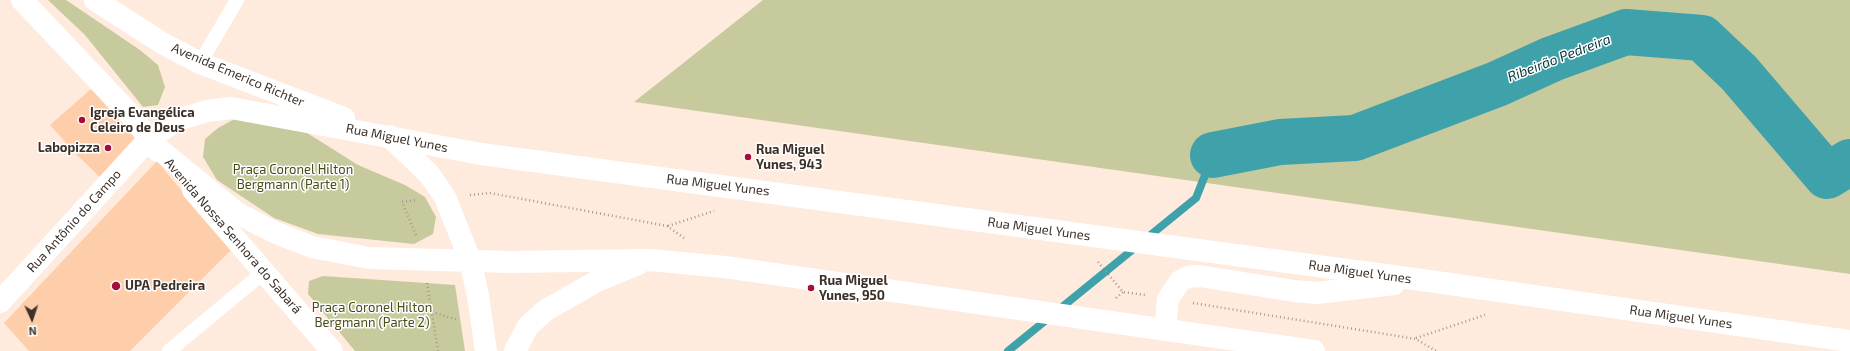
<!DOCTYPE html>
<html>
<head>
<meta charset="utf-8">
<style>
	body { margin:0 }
	#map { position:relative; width:1850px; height:351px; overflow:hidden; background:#ffebde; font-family:"Exo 2",sans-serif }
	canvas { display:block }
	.north { position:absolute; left:12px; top:299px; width:40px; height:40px; -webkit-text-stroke:3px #fff; paint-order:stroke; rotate:177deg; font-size:11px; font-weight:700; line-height:16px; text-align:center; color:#3d3129 }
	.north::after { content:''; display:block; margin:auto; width:14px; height:18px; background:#3d3129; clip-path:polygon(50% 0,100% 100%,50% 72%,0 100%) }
</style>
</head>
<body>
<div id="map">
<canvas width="1850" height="351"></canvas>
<div class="north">N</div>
</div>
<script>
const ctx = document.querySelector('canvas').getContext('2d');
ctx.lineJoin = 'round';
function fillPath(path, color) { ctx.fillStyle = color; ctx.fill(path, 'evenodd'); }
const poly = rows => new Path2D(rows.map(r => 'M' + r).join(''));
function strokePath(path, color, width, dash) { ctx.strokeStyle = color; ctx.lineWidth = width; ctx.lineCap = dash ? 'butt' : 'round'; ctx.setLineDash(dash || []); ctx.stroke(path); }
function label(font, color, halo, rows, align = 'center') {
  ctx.font = font + ' "Exo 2",sans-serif'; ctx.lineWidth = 3; ctx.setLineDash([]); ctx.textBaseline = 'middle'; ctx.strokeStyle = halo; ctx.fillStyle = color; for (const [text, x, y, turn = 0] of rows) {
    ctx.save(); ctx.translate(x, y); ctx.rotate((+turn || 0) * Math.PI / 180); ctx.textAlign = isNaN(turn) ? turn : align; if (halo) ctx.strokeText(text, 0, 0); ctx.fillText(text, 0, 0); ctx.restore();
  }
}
fillPath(poly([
	[48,0,66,0,140,50,158,65,165,87,158,105,143,107,85,35],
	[763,0,1850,0,1850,274,634,102],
	[240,116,304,131,358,165,405,185,425,197,436,217,433,234,414,244,318,234,274,218,217,180,203,157,205,139,218,128],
	[323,276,455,285,465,351,355,351,308,294,309,281]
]), '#c7ca9c');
strokePath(poly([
	[1008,351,1196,198,1213,155]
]), '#3fa1a9', 8);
strokePath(poly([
	[1213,155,1280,142,1355,138,1497,84,1552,59,1626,32,1702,38,1739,73,1827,176,1850,162]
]), '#3fa1a9', 46);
fillPath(poly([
	[91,89,140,143,106,183,75,153,50,125],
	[157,161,231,250,130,351,29,351,4,323]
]), '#fecdaa');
strokePath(poly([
	[470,195,490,193,667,226,684,238],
	[668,226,714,211],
	[416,235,402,202,417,200],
	[1098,262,1123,292,1145,295],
	[427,283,438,351],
	[1116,298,1123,292],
	[1193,303,1416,339,1436,351],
	[432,312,458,320],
	[1416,338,1485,315]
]), '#a9988d', 2.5, [1, 3]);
strokePath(poly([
	[200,63,237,0],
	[169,351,264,272]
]), '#fff', 14);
strokePath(poly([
	[0,302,148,140]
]), '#fff', 22);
strokePath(poly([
	[22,0,131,115,158,151],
	[95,0,162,43,200,63,344,118],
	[389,136,429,174,445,197,470,260,478,296,486,351],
	[148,140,177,120,207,111,231,108,481,154,1422,280,1850,341],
	[148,140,237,213,274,232,312,247,369,258,511,262,649,260,725,267,1314,351],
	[193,190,332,351],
	[1165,330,1168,299,1180,281,1188,277,1199,276,1294,291,1317,293,1394,284],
	[515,351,528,326,546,310,599,280,638,264]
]), '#fff', 22);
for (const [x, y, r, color] of [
	[82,120,4,"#a70e36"],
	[108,148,4,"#a70e36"],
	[748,157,4,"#a70e36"],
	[116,286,5,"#a70e36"],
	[811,288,4,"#a70e36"]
]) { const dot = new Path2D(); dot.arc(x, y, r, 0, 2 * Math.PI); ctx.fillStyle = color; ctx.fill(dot); strokePath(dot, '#fff', 1.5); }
label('13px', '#3d3129', '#fff', [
	["Avenida Emerico Richter",238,75,23],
	["Rua Miguel Yunes",397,138,11],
	["Rua Miguel Yunes",718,185,7],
	["Rua Antônio do Campo",74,221,-48],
	["Rua Miguel Yunes",1039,229,8],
	["Avenida Nossa Senhora do Sabará",233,236,49],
	["Rua Miguel Yunes",1360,272,8],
	["Rua Miguel Yunes",1681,317,8]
]);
label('bold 13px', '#3d3129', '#fff', [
	["Igreja Evangélica",90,113],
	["Celeiro de Deus",90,128],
	["Labopizza",100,148,"right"],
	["Rua Miguel",756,150],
	["Yunes, 943",756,165],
	["Rua Miguel",819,281],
	["Yunes, 950",819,296],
	["UPA Pedreira",125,286]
], 'left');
label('13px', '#4a4c18', '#fff', [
	["Praça Coronel Hilton",293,170],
	["Bergmann (Parte 1)",293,185],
	["Praça Coronel Hilton",372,308],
	["Bergmann (Parte 2)",372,323]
]);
label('italic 14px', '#063639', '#fff', [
	["Ribeirão Pedreira",1559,58,-21]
]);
</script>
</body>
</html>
